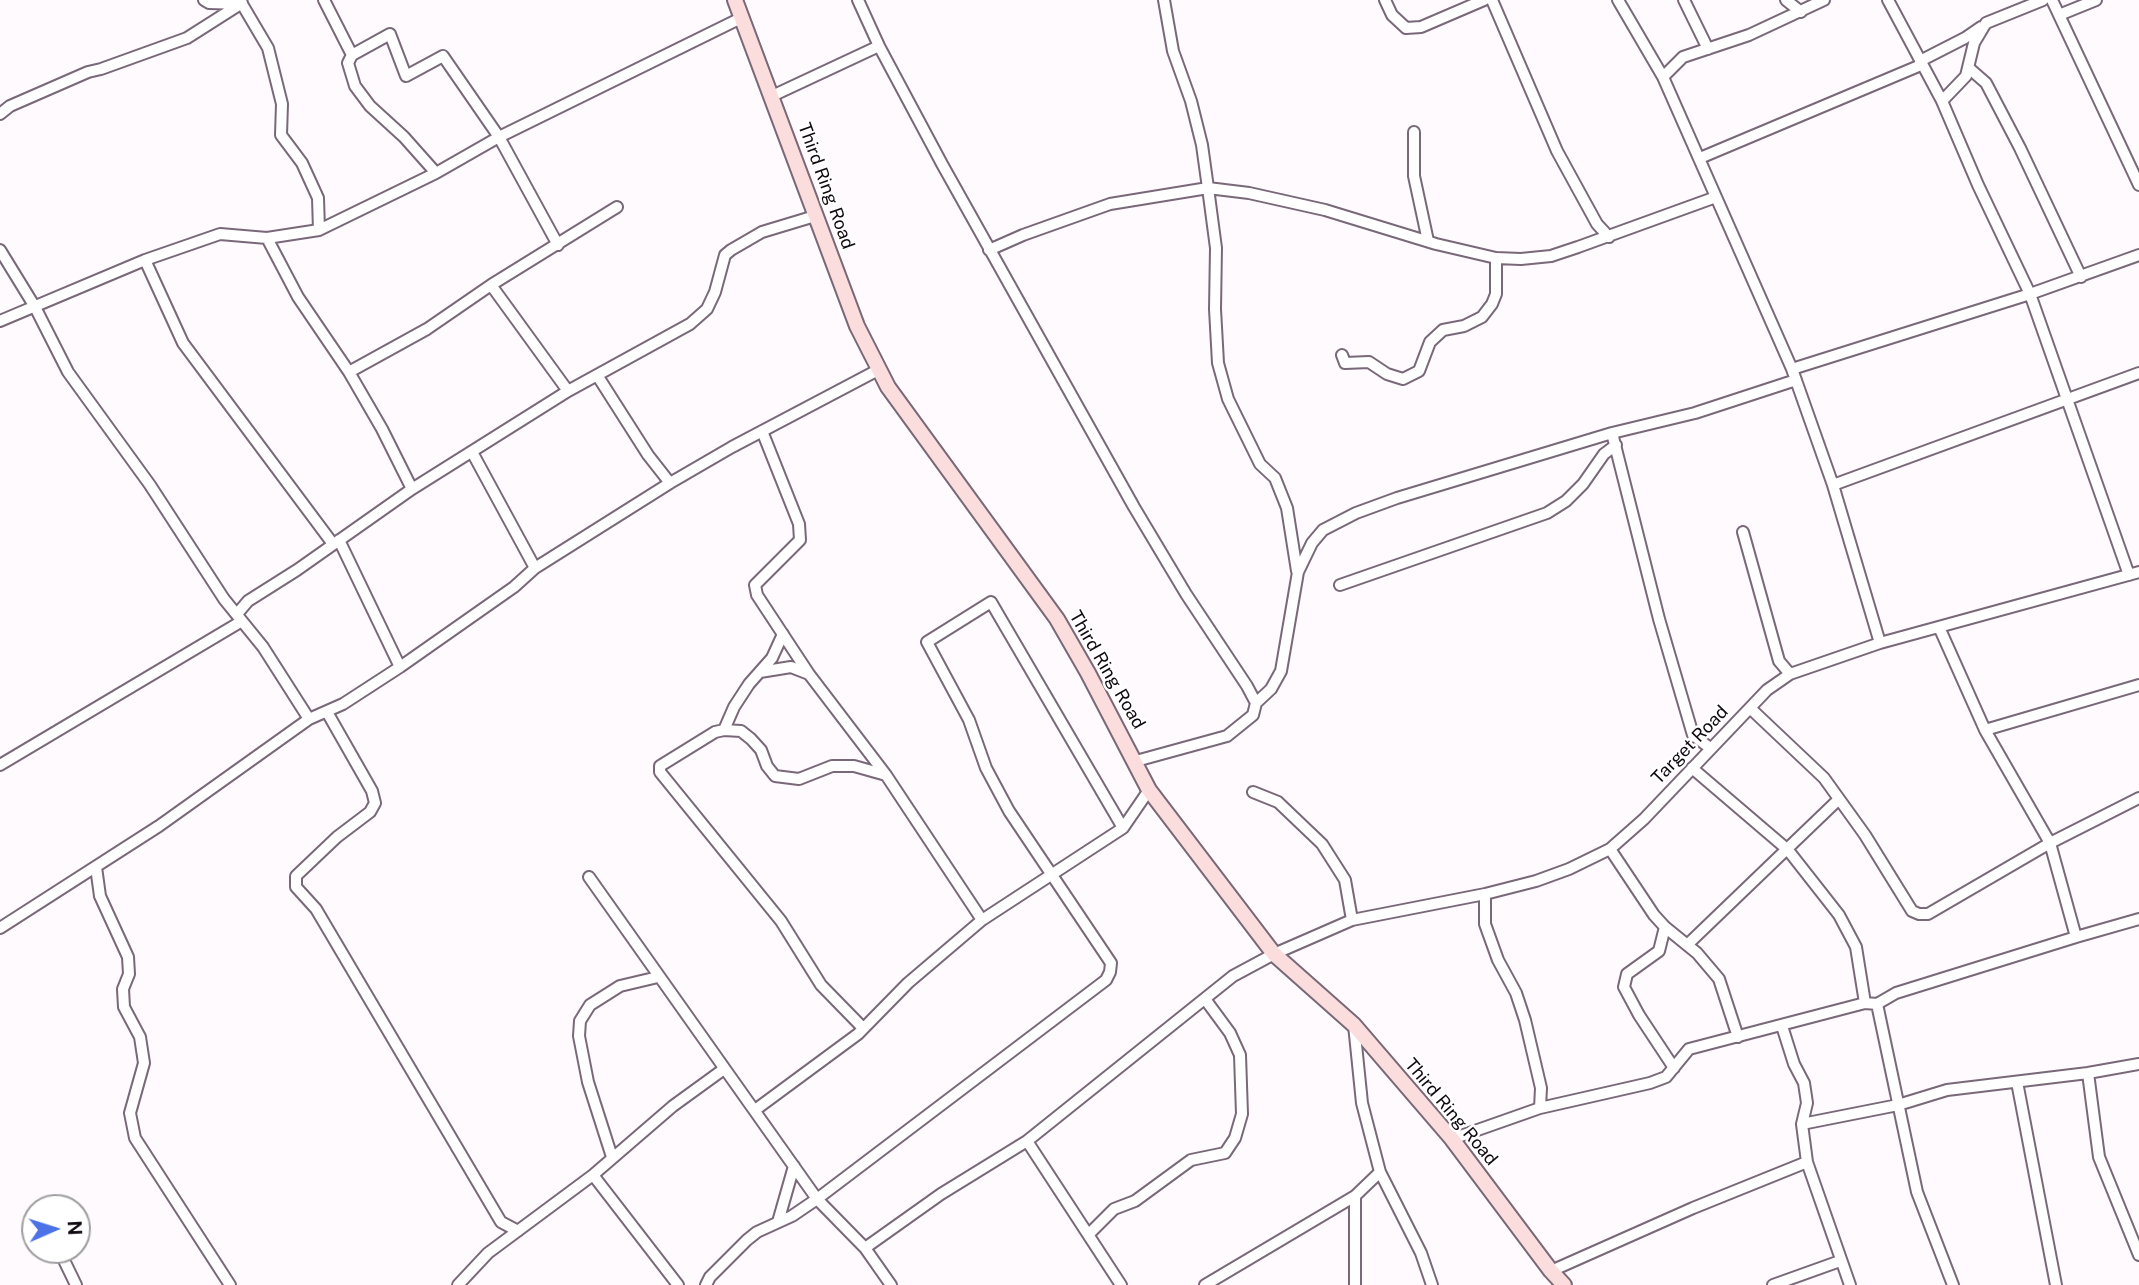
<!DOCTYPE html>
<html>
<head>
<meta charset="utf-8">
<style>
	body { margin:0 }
	#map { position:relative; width:2139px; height:1285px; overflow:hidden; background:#fefafe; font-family:"Public Sans",sans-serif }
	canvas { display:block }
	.north { position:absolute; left:21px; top:1194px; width:70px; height:70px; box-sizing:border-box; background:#fff; border:2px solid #9f9d9f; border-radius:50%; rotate:87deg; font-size:19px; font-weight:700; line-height:28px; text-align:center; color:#100a10 }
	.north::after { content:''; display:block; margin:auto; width:24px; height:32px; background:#4b72e6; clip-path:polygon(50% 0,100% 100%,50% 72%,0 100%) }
</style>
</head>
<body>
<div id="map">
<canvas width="2139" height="1285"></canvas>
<div class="north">N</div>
</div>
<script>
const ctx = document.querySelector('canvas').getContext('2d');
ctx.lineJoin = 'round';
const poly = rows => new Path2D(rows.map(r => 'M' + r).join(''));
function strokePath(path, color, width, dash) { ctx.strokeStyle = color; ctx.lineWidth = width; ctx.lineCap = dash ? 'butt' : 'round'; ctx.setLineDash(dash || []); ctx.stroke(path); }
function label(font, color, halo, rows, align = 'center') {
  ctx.font = font + ' "Public Sans",sans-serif'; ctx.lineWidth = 5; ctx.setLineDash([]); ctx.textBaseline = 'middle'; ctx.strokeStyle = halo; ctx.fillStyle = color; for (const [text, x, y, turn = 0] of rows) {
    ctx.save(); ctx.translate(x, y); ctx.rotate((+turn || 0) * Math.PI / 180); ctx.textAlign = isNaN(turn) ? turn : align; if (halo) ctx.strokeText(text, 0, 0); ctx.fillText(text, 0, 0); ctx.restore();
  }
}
const street = poly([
	[204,0,209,3,242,4,268,48,282,104,281,135,302,163,318,198,319,230],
	[324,0,352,55,390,34,406,76,443,56,499,137,558,245],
	[858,0,879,46,942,164,1134,507,1186,594,1247,686,1256,703],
	[1164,0,1173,51,1191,101,1202,145,1208,188,1216,248,1215,309,1218,363,1228,399,1260,464,1275,478,1287,508,1297,571],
	[1385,0,1392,15,1406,28,1421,27,1484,0],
	[1492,0,1557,151,1597,224,1609,237],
	[1618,0,1663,77,1792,369,1833,485,1880,643],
	[1684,0,1708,49],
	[1786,0,1801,12],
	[1888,0,1942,101,1978,185,2030,294,2129,575],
	[2052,0,2139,185],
	[2059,15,2096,0],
	[352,55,348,63,355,86,370,106,404,137,436,173],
	[1920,61,1965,38,1981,27],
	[1970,69,1986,83,2020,148,2081,277],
	[1663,77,1683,57,1749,35,1824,0],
	[772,96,879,46],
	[1942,101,1966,76,1974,43,1986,23,2043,0],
	[0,114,10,106,88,72,101,69,187,38,242,3],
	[1414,132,1414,176,1428,241],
	[1700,158,1921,65],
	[267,238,298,297,349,372,382,429,412,489],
	[0,250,35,307,68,372,150,485,224,599,263,647,309,719,343,704,400,667,514,587,535,568,670,483,732,447,878,370],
	[989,250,1023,235,1110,204,1208,188,1249,193,1325,210,1436,244,1496,258,1521,259,1551,256,1578,247,1716,197],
	[145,260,183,343,333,544],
	[491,285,568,391],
	[0,321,145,260,220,234,267,238,319,230,436,173,499,137,741,18],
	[1342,355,1345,363,1369,362,1387,374,1403,379,1419,371,1430,342,1443,330,1464,326,1482,317,1492,304,1496,294,1496,258],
	[1792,369,2030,294,2139,255],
	[349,372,427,329,491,285,617,207],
	[597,375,648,455,670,483],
	[762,431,799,524,800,540,755,585,757,595,809,674,886,775,982,920],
	[1612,433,1659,619,1693,735,1710,748],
	[472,452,535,568],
	[1833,485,2139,373],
	[1743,532,1779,661,1790,674],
	[339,540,400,667],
	[1340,585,1547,513,1566,501,1583,484,1604,454,1616,445],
	[237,614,248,601,297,570,412,489,568,391,690,324,707,309,715,292,725,255,731,250,762,232,815,216],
	[1939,627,1985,730,2050,843,2076,937],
	[760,672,791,667,809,674],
	[1750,708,1824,778,1865,835,1912,911,1919,914,1928,914,2050,843,2139,798],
	[327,712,372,791,375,803,370,812,337,837,296,876,296,887,316,909,501,1222,518,1231],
	[724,730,734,707,749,684,772,658,783,634],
	[1985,730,2139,685],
	[1136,761,1227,736,1253,715,1256,703,1271,689,1281,671,1298,572,1312,543,1323,530,1356,513,1397,498,1612,433,1695,413,1796,380],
	[0,765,242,621],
	[1692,768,1788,850,1839,915,1856,947,1865,1003],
	[1253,792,1278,802,1322,844,1345,880,1352,920],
	[1610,849,1654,915,1665,927,1697,953,1719,979,1738,1037],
	[96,867,100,896,128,957,129,974,123,989,124,1007,140,1037,144,1063,130,1113,135,1138,230,1285],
	[589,877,817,1199,865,1248,891,1285],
	[1485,894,1485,924,1498,960,1516,993,1525,1020,1541,1088,1540,1108],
	[1665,927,1659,951,1627,974,1624,987,1639,1015,1674,1068],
	[0,928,159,826,309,719],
	[1687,945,1839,799],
	[1877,1004,1917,1192,1953,1285],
	[1782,1026,1794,1064,1804,1083,1807,1103,1802,1124,1807,1162,1850,1285],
	[863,1028,821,985,781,921,660,772,660,766,715,732,724,730,741,731,751,739,761,750,767,766,775,776,799,779,832,766,854,766,886,775],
	[2088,1073,2099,1157,2139,1255],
	[2017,1082,2056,1285],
	[755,1110,858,1034,908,983,982,920,1123,828,1149,790],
	[1802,1124,1898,1105,1947,1090,2088,1073,2139,1064],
	[1452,1139,1540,1108,1650,1083,1666,1077,1689,1049,1865,1003,1877,1004,1896,993,2076,937,2139,919],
	[1027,1141,1121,1285],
	[612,1157,588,1082,579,1036,580,1021,590,1005,620,986,658,977],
	[1380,1172,1421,1253,1432,1285],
	[593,1175,678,1285],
	[1355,1196,1355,1285],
	[778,1222,794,1166],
	[1089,1234,1114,1209,1135,1201,1191,1160,1225,1153,1235,1138,1242,1114,1240,1055,1230,1033,1205,999],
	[865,1248,941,1194,1027,1141,1233,976,1274,954,1352,920,1485,894,1536,881,1569,869,1610,849,1644,819,1767,690,1790,674,1880,643,2139,572],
	[61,1254,76,1285],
	[1551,1271,1693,1208,1807,1162],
	[458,1285,488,1253,593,1175,673,1106,724,1069],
	[706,1285,710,1277,747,1240,757,1232,792,1216,817,1199,1106,980,1110,972,1111,963,1009,811,986,768,969,720,927,642,991,602,1123,828],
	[1205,1285,1355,1196,1380,1172,1362,1103,1354,1025],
	[1773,1285,1840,1261]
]);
const secondary = poly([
	[735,0,857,326,888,387,1057,619,1088,673,1149,790,1274,954,1354,1025,1452,1139,1551,1271,1564,1285]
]);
strokePath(street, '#796978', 14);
strokePath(secondary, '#796978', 18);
strokePath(street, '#fff', 10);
strokePath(secondary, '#fbddde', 14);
label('18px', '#100a10', '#fff', [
	["Third Ring Road",826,186,70],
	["Third Ring Road",1107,670,60],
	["Target Road",1690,745,-46],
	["Third Ring Road",1451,1112,50]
]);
</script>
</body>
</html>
